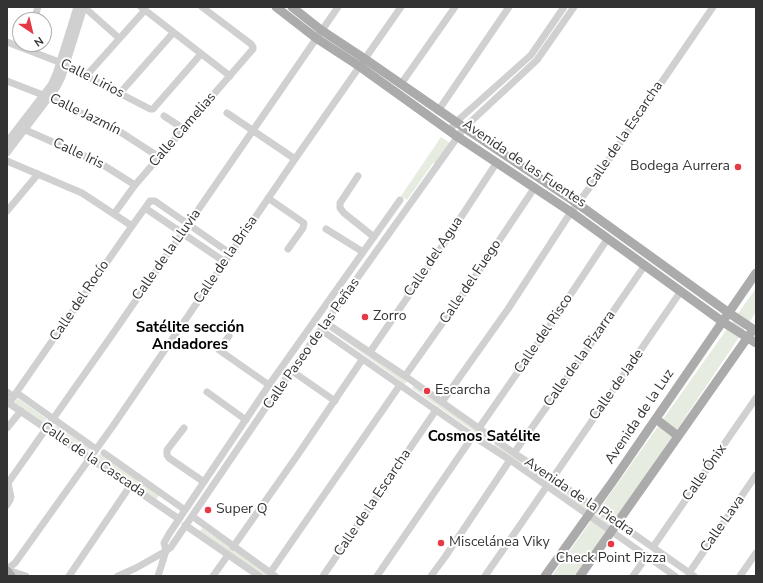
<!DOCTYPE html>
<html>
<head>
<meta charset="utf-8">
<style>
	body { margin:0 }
	#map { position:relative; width:763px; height:583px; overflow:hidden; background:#fff; font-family:"Nunito Sans",sans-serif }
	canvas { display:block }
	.frame { position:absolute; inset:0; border:8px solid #333; pointer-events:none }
	.north { position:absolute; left:12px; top:12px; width:40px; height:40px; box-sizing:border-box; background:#fff; border:1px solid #adadad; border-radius:50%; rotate:145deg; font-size:11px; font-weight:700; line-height:16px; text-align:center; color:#333 }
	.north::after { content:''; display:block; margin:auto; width:14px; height:18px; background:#e63946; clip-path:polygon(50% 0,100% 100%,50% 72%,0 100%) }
</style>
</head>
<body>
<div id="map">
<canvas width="763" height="583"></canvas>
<div class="frame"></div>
<div class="north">N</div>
</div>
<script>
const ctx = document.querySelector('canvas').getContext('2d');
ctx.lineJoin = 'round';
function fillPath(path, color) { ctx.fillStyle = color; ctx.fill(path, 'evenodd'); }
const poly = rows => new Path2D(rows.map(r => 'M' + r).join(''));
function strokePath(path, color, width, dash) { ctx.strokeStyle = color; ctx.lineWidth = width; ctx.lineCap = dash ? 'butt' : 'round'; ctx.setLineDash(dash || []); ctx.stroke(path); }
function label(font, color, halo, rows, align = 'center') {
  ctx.font = font + ' "Nunito Sans",sans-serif'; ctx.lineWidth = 4; ctx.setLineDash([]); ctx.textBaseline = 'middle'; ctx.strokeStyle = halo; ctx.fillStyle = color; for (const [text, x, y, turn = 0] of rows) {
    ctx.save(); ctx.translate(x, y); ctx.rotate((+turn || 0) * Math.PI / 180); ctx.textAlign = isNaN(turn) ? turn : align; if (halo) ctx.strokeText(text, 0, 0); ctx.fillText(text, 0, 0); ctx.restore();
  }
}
fillPath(poly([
	[441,137,450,143,436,164,433,163,407,200,401,196],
	[756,288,756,312,643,480,576,576,552,576],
	[332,329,408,379,405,384,331,331],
	[414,385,492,439,490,443,412,388],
	[19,399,47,419,44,423,15,404,14,402,16,400],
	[56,425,90,449,88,452,53,429],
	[497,441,590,506,586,512,493,447],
	[99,454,160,494,156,500,95,460],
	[202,528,271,576,264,576,200,531]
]), '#e6ecdf');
strokePath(poly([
	[141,7,230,76],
	[34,20,38,7],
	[7,42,59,62,150,109,153,109,201,54],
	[86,76,145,10],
	[7,81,43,95,122,133,159,157],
	[401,84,455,7],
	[120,93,173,33],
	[438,111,509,7],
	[227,113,295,159],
	[164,116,184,129],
	[21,128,100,163,135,185],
	[450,130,456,122,531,55,564,7],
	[7,142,51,85,56,74,77,7],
	[7,153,57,87,62,77,66,65,84,7,119,38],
	[7,161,82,193,132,226],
	[358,176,340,203,340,208,344,213,374,237],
	[268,198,304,223,303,228,288,249],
	[145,208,225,262],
	[7,211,38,174],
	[114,214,135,185,253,49,253,47,251,44,202,7],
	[326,229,363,252],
	[326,323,405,376,514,453,618,523,694,576],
	[321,330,473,436,510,460,675,576],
	[229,336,219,350,269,385],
	[370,352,433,260,497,162],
	[292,371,335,401],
	[405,376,470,284,535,187],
	[7,392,14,397],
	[207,392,246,420],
	[17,393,96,449],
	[7,402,179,519],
	[442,402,508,309,571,212,590,187,713,7],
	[9,403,132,226,150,201,155,201,231,254],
	[7,428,21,411],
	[184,428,167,450,167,455,169,458,204,482],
	[479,428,543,336,608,238],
	[104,453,185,510],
	[514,453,579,361,645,265],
	[552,479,681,291],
	[7,505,10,500,11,497,8,483,114,332,338,7],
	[192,516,275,576],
	[185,525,259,576],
	[233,547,297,456,362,360],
	[653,547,756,398],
	[166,551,164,543,169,534,269,385,400,200],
	[7,569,15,563,115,423,295,159,401,7],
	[7,570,26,576],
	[270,573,400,385],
	[689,573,756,475],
	[69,576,130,486],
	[118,576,136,568,166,551,171,547,277,391,464,128,537,60,574,7],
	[158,576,166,551],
	[213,576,228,555],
	[323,576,436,410],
	[377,576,473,436],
	[431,576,445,557,510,460],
	[485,576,547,486],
	[633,576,647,556],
	[740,576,756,553]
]), '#d0d0d0', 7);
strokePath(poly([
	[276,7,316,38,359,66,458,137,571,212,723,322,756,343],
	[292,7,321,30,365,59,456,122,578,204,729,313,756,331],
	[656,419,678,436],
	[7,571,11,576],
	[545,576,613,481,756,273],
	[580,576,750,334]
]), '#ababab', 9);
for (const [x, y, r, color] of [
	[738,167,4,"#e63946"],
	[365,317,4,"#e63946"],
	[427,391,4,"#e63946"],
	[208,510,4,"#e63946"],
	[441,543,4,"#e63946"],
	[611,544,4,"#e63946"]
]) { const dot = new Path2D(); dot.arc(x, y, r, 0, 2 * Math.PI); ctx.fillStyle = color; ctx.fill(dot); strokePath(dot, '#fff', 1.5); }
label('14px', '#333', '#fff', [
	["Calle Lirios",92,79,27],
	["Calle Jazmín",85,115,26],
	["Calle Camelias",183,130,-49],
	["Calle de la Escarcha",625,135,-56],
	["Calle Iris",78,154,25],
	["Avenida de las Fuentes",524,164,34],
	["Calle de la Lluvia",167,255,-55],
	["Calle del Agua",434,257,-56],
	["Calle de la Brisa",226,260,-56],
	["Calle del Fuego",471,282,-56],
	["Calle del Rocío",80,301,-56],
	["Calle del Risco",544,334,-56],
	["Calle Paseo de las Peñas",312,344,-55],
	["Calle de la Pizarra",580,359,-55],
	["Calle de Jade",617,385,-55],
	["Avenida de la Luz",640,417,-56],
	["Calle de la Cascada",93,460,34],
	["Calle Ónix",705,473,-55],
	["Avenida de la Piedra",579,497,34],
	["Calle de la Escarcha",373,503,-56],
	["Calle Lava",723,524,-55]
]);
label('14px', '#333', '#fff', [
	["Bodega Aurrera",730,167,"right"],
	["Zorro",373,317],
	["Escarcha",435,391],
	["Super Q",216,510],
	["Miscelánea Viky",449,543],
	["Check Point Pizza",611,559,"center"]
], 'left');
label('bold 15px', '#000', '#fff', [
	["Satélite sección",190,328],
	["Andadores",190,345],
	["Cosmos Satélite",484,437]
]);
</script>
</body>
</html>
